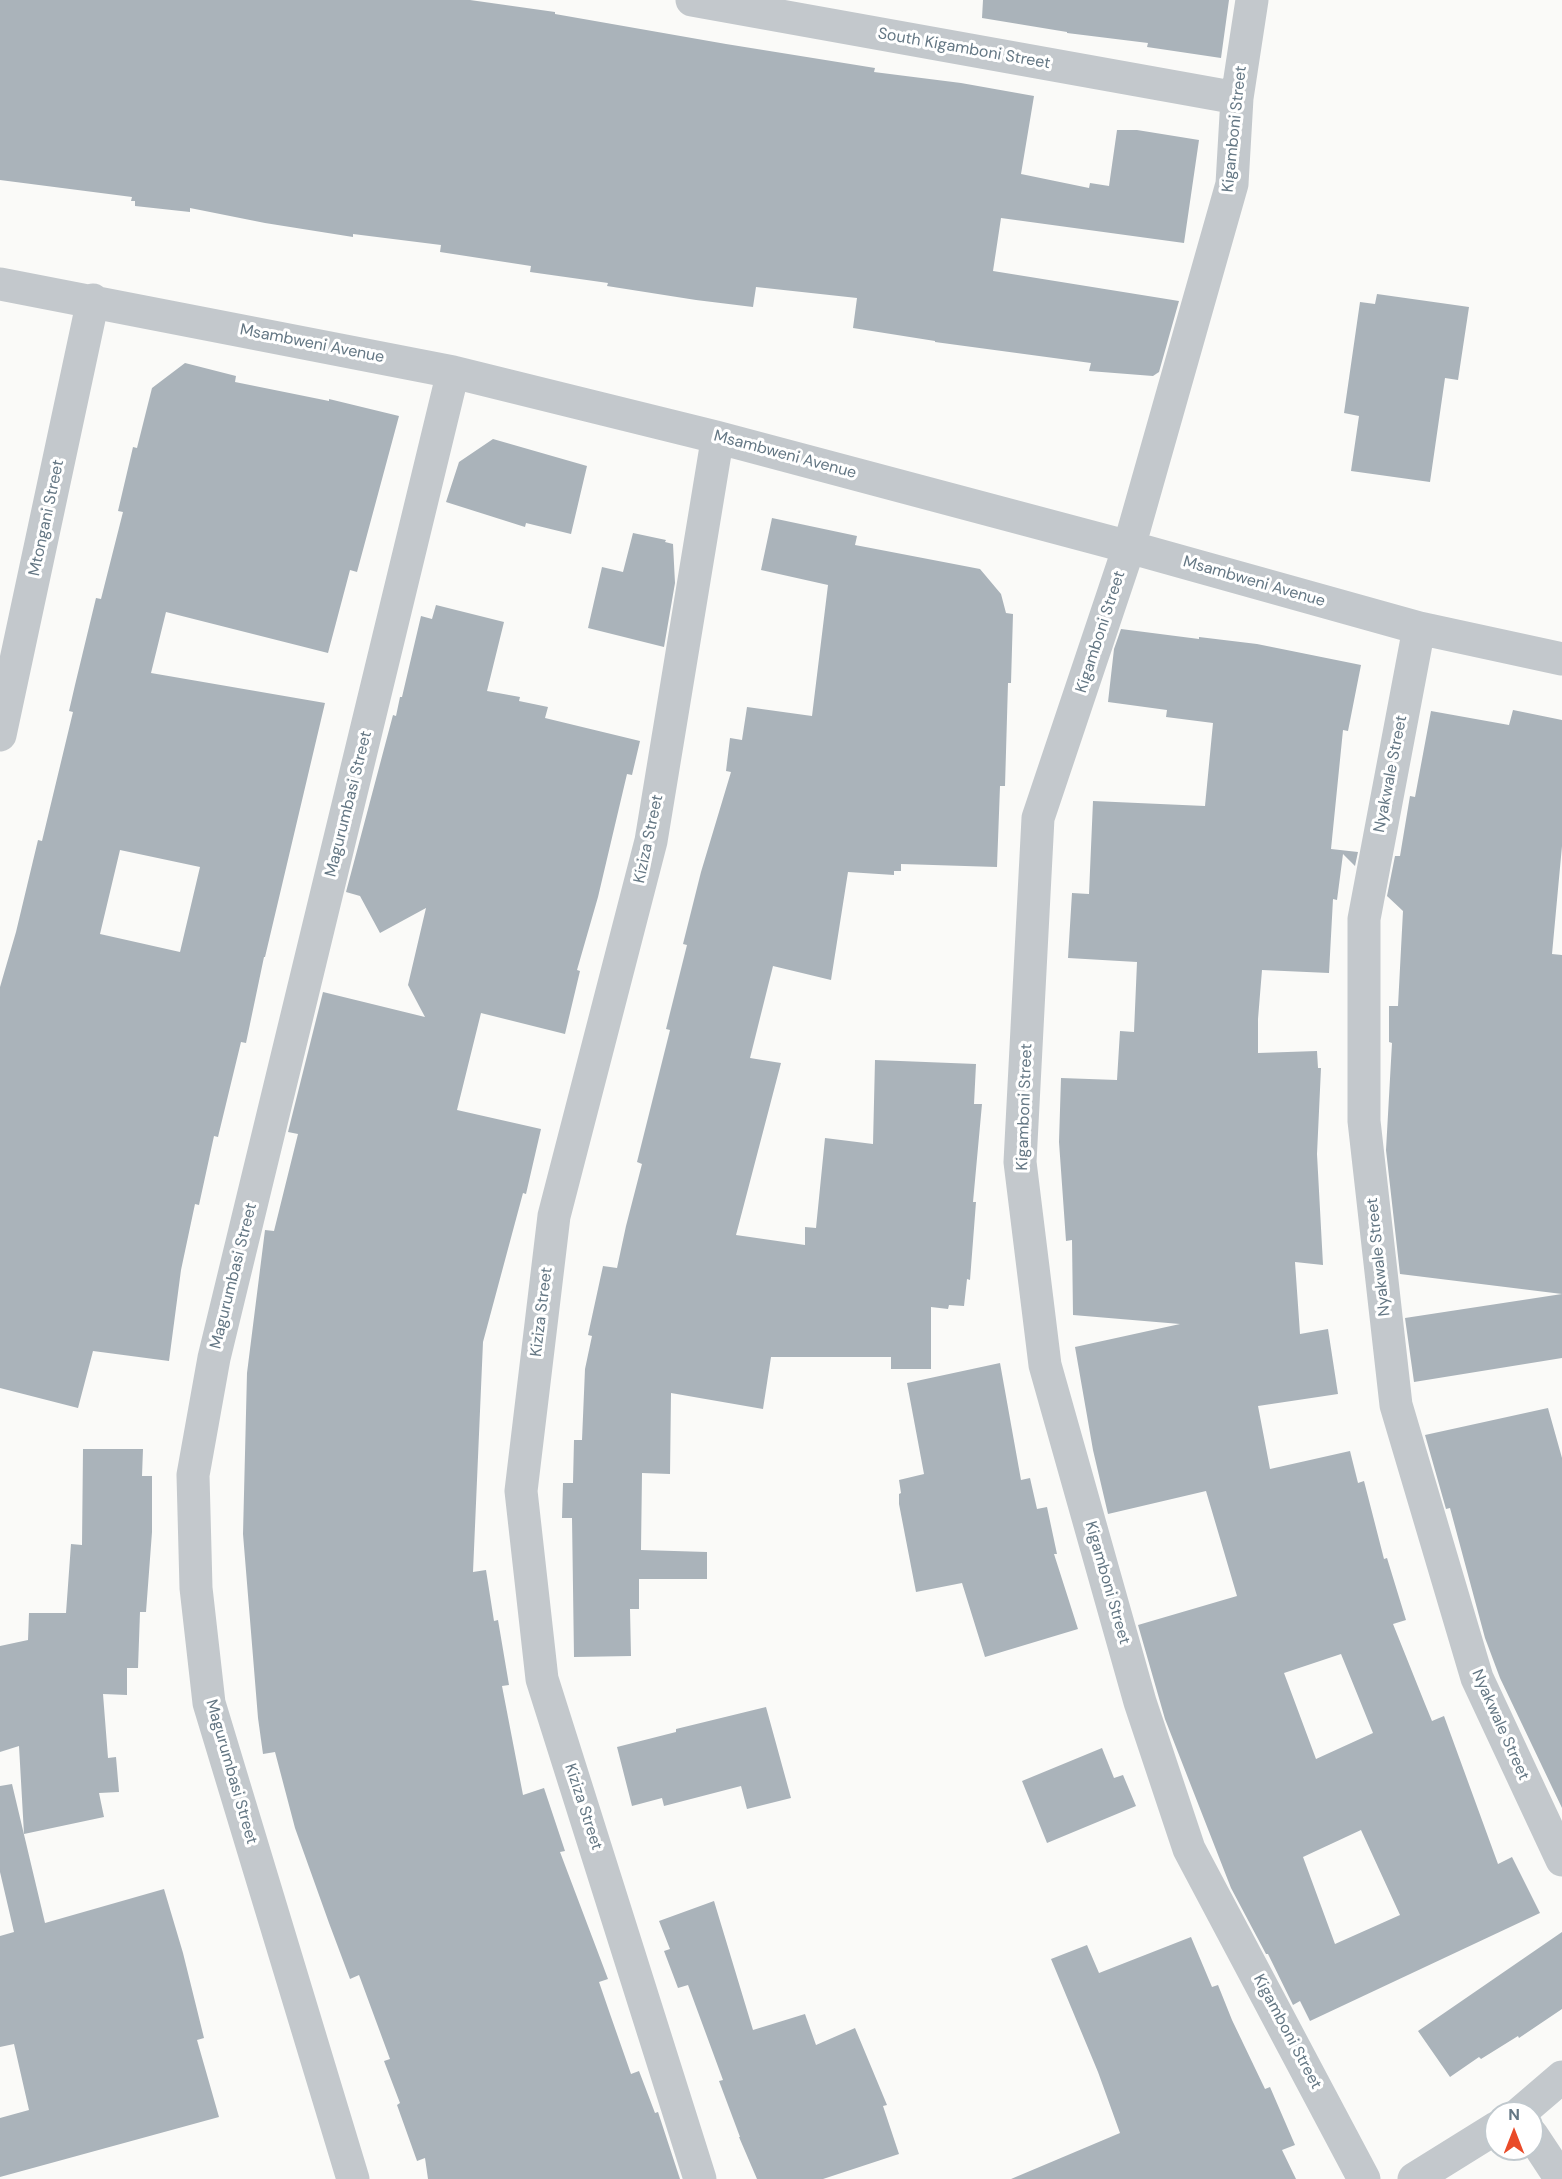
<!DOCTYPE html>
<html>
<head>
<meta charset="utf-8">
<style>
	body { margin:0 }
	#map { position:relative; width:1562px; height:2179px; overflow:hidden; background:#fafaf8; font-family:"DM Sans",sans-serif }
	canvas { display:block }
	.north { position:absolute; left:1484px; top:2101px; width:60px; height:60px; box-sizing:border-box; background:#fff; border:2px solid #c1c9ce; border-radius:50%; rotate:0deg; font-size:16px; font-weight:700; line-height:24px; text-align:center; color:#647784 }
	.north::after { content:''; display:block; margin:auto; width:21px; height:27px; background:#e94b29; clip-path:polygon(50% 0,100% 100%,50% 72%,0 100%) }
</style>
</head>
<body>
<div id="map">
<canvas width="1562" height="2179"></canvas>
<div class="north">N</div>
</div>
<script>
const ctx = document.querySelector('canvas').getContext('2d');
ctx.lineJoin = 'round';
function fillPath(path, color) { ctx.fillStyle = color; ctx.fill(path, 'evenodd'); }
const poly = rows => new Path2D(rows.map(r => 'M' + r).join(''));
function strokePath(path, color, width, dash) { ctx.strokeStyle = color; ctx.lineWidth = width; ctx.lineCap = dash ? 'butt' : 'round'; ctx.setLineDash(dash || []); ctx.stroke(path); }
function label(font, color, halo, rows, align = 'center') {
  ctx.font = font + ' "DM Sans",sans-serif'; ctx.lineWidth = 6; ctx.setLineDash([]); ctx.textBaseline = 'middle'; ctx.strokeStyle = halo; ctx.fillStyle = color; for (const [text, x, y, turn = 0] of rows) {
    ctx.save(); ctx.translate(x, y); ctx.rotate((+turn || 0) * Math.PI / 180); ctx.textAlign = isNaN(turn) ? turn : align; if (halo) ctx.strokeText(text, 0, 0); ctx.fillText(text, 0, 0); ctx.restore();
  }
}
fillPath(poly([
	[0,0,470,0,555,12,555,14,726,44,875,68,874,72,961,83,1034,96,1021,174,1089,188,1090,183,1109,186,1117,130,1137,130,1199,140,1184,243,1001,218,993,271,1179,301,1159,372,1153,376,1089,371,1091,363,935,342,935,341,853,328,857,298,756,287,753,307,696,300,607,286,608,283,530,272,531,266,440,252,441,245,353,234,353,237,265,223,190,208,190,212,135,206,135,201,131,201,132,197,0,180],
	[983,0,1229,0,1221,58,1147,47,1148,43,1067,33,1067,32,982,18],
	[1377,294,1469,307,1458,380,1445,378,1430,482,1351,471,1359,416,1344,413,1360,302,1375,304],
	[185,363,236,376,235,382,329,401,329,399,399,416,357,572,350,570,328,653,166,612,151,673,325,703,265,957,264,957,246,1043,241,1042,218,1137,214,1136,199,1205,195,1204,181,1270,169,1361,93,1351,78,1408,0,1388,0,987,16,932,38,840,42,841,73,712,69,711,75,685,96,598,101,599,123,512,118,511,133,447,137,448,152,388],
	[120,850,200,867,180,952,100,934],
	[493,439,587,466,571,534,526,523,525,527,446,502,459,462],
	[772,518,857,536,855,545,980,569,1001,594,1006,613,1013,614,1011,683,1008,683,1005,786,1000,786,997,867,901,864,901,871,894,871,894,875,848,872,831,980,773,966,750,1058,781,1063,736,1235,805,1245,805,1227,816,1228,825,1138,873,1144,875,1060,976,1064,974,1104,982,1104,973,1202,976,1202,970,1280,967,1279,964,1306,949,1305,948,1309,931,1307,931,1369,891,1369,891,1357,771,1357,763,1409,671,1393,670,1474,642,1473,641,1550,707,1552,707,1579,639,1579,639,1609,630,1609,631,1656,574,1657,572,1518,562,1518,563,1483,573,1483,574,1440,582,1440,585,1369,592,1336,588,1335,603,1266,617,1268,626,1226,642,1164,637,1162,670,1030,666,1029,687,945,683,944,701,872,731,772,726,771,730,738,742,740,747,707,812,716,828,585,761,570],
	[633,533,666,540,665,542,673,544,675,583,664,647,588,628,602,567,623,572],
	[436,605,504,622,487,691,520,697,519,701,548,707,545,718,640,741,632,775,627,774,598,897,577,970,580,971,565,1034,481,1013,457,1110,541,1129,526,1194,523,1193,483,1342,473,1572,486,1570,494,1621,498,1620,509,1685,502,1686,523,1795,544,1788,565,1851,560,1852,608,1979,599,1982,610,2014,631,2074,639,2071,655,2113,658,2112,680,2179,428,2179,425,2158,417,2161,397,2105,400,2103,384,2061,390,2059,359,1975,350,1979,329,1923,295,1828,275,1752,263,1754,258,1718,243,1534,247,1373,265,1230,274,1231,298,1134,288,1132,323,992,425,1017,408,985,426,908,380,933,360,896,346,892,393,715,396,716,400,697,402,697,421,616,432,619],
	[1121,629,1199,639,1199,637,1257,644,1361,665,1348,731,1343,730,1331,849,1358,852,1355,866,1343,854,1337,900,1333,899,1329,973,1262,970,1258,1019,1258,1053,1317,1051,1318,1068,1321,1068,1317,1154,1323,1265,1295,1262,1300,1334,1328,1329,1338,1394,1258,1406,1270,1469,1350,1451,1358,1483,1364,1481,1384,1559,1387,1558,1406,1620,1393,1624,1425,1704,1432,1721,1444,1716,1498,1864,1512,1857,1540,1913,1310,2021,1300,2001,1293,2005,1268,1954,1266,1954,1231,1888,1165,1719,1138,1625,1237,1596,1206,1491,1108,1514,1093,1450,1075,1347,1180,1324,1073,1315,1072,1240,1066,1241,1059,1142,1061,1078,1117,1080,1120,1031,1134,1032,1137,962,1068,958,1072,893,1089,894,1093,801,1205,806,1213,723,1166,717,1167,710,1108,702,1114,649],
	[1341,1654,1373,1733,1316,1759,1284,1673],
	[1361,1830,1400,1915,1335,1944,1303,1857],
	[1513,710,1562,720,1562,846,1552,954,1562,955,1562,1294,1400,1274,1386,1150,1392,1043,1389,1042,1389,1006,1398,1006,1403,911,1387,896,1395,856,1400,856,1410,796,1415,797,1431,711,1509,725],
	[1562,1294,1562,1358,1414,1382,1405,1318],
	[1000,1363,1021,1480,1030,1478,1037,1509,1047,1507,1057,1554,1054,1554,1078,1629,985,1657,962,1583,916,1592,899,1504,899,1494,901,1493,899,1480,924,1474,907,1383],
	[1548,1408,1562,1458,1562,1808,1500,1678,1485,1638,1450,1508,1446,1509,1425,1435],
	[83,1449,143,1449,142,1476,152,1476,152,1532,146,1612,140,1612,138,1668,127,1668,127,1695,103,1694,108,1758,116,1757,119,1792,99,1793,104,1817,24,1834,19,1746,0,1752,0,1646,28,1640,29,1613,66,1613,71,1544,82,1545],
	[766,1707,791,1798,747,1809,741,1786,664,1806,662,1798,632,1806,617,1747,676,1732,676,1729],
	[1102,1748,1114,1778,1123,1775,1136,1806,1047,1843,1022,1781],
	[12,1784,45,1923,164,1889,183,1953,204,2038,197,2040,219,2117,0,2177,0,2118,29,2110,14,2044,0,2047,0,1936,14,1932,0,1872,0,1786],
	[714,1901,753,2030,805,2014,816,2045,855,2028,887,2105,883,2106,899,2154,823,2179,757,2179,739,2137,740,2137,719,2081,723,2080,688,1985,678,1988,664,1951,670,1949,659,1921],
	[1562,1932,1562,2009,1519,2038,1518,2036,1481,2059,1479,2057,1450,2077,1418,2031],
	[1191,1937,1212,1987,1218,1985,1232,2020,1265,2089,1270,2087,1295,2145,1282,2150,1296,2179,1011,2179,1120,2133,1098,2072,1051,1959,1087,1945,1099,1973]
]), '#aab3ba');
strokePath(poly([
	[692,0,1237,98],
	[1252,0,1237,98,1232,184,1129,547,1038,818,1020,1162,1045,1365,1140,1702,1189,1849,1364,2179],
	[0,284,453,372,716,437,1129,547,1419,628,1562,659],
	[1419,628,1364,919,1364,1121,1396,1405,1477,1678,1562,1860],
	[0,735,93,300],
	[1520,2113,1562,2077],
	[1532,2135,1561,2179],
	[353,2179,209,1703,196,1588,193,1475,214,1358,453,372],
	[700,2179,542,1679,521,1491,554,1216,651,841,716,447,716,437],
	[1414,2179,1496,2128]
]), '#c3c8cc', 33);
label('16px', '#647784', '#fff', [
	["South Kigamboni Street",964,49,10],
	["Kigamboni Street",1235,129,-84],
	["Msambweni Avenue",312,344,11],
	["Msambweni Avenue",785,455,15],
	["Mtongani Street",47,518,-78],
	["Msambweni Avenue",1254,582,16],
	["Kigamboni Street",1101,632,-72],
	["Nyakwale Street",1391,774,-79],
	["Magurumbasi Street",349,804,-76],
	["Kiziza Street",649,839,-78],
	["Kigamboni Street",1025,1107,-88],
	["Nyakwale Street",1379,1257,-96],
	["Magurumbasi Street",234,1276,-76],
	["Kiziza Street",542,1312,-83],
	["Kigamboni Street",1107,1583,74],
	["Nyakwale Street",1500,1725,66],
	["Magurumbasi Street",231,1772,74],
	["Kiziza Street",583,1807,72],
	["Kigamboni Street",1287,2032,62]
]);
</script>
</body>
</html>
